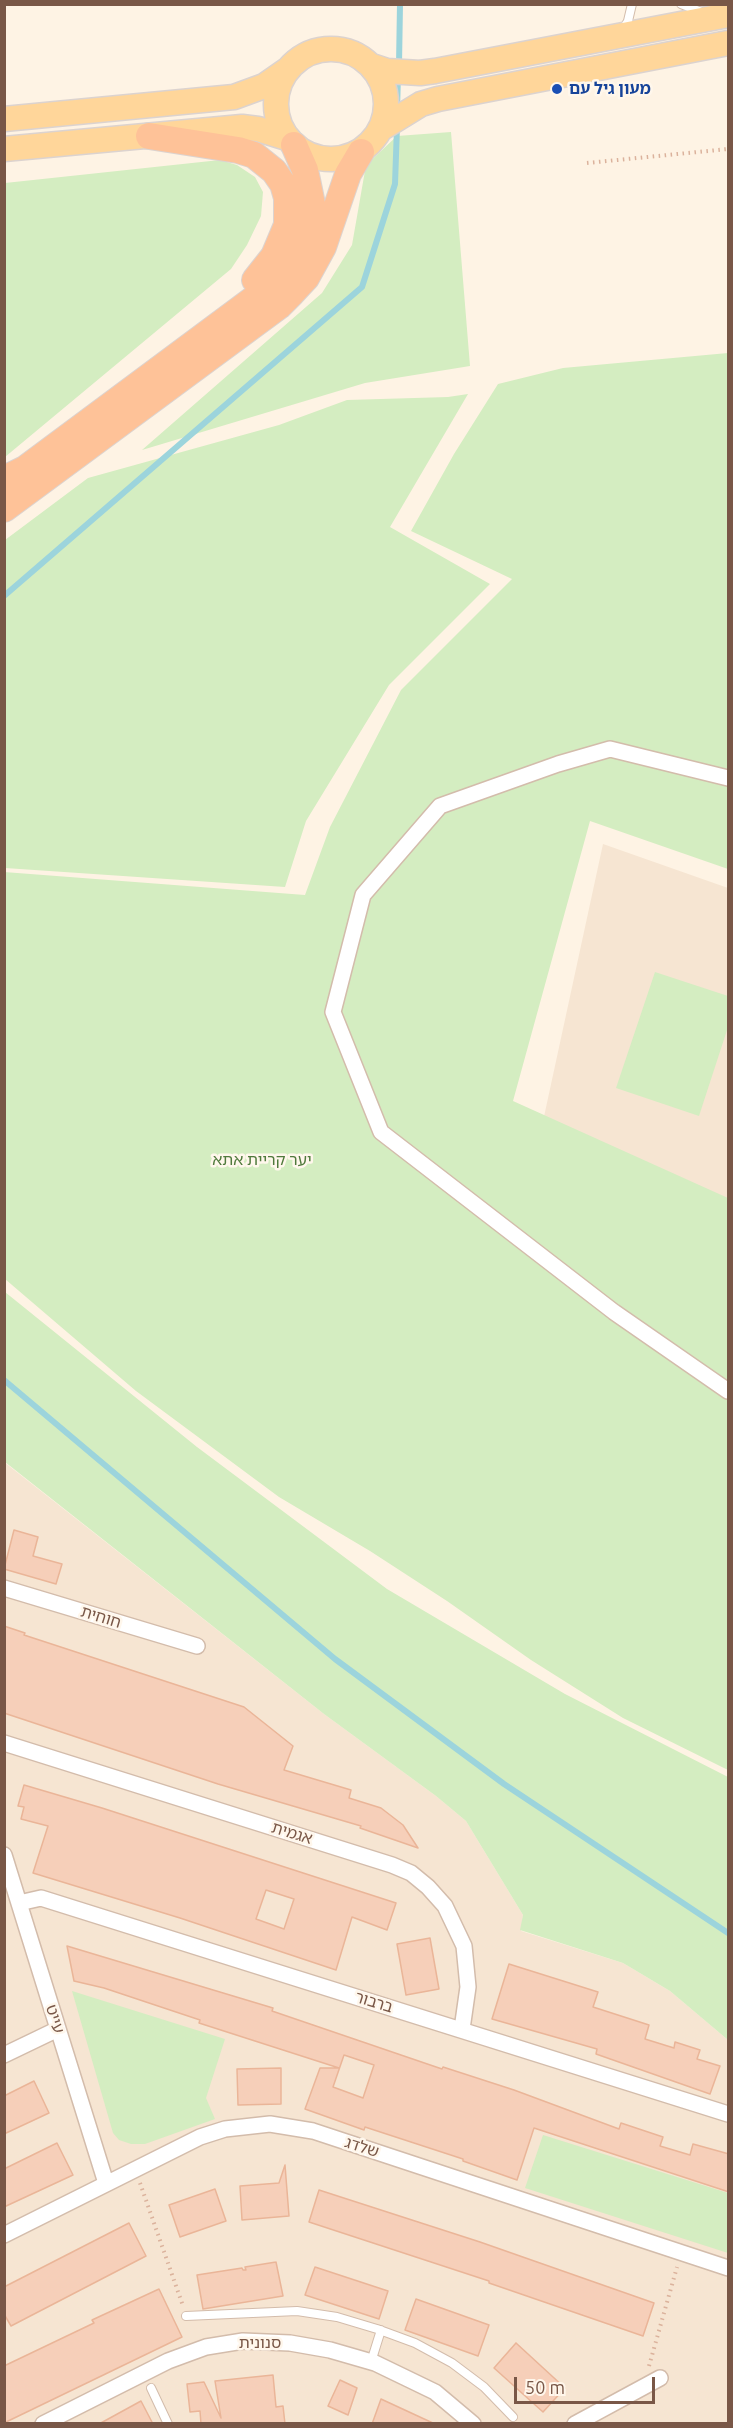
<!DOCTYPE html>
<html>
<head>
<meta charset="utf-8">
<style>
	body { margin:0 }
	#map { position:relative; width:733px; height:2428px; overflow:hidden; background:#fef3e4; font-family:Ubuntu,sans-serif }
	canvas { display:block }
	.frame { position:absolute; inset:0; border:6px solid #795747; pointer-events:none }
	.scale { position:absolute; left:514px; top:2377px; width:141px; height:27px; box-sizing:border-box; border:3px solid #795747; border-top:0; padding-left:8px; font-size:18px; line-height:21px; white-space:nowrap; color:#795747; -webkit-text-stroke:4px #fff7ec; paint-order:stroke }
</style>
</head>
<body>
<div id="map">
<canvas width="733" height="2428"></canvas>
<div class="frame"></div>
<div class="scale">50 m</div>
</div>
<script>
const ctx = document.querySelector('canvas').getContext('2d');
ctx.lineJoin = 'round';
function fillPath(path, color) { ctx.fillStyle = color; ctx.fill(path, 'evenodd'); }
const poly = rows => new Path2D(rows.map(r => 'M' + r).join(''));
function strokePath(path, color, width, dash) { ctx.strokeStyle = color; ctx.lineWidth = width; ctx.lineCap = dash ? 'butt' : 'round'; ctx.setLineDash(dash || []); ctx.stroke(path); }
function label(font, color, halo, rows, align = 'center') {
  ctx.font = font + ' Ubuntu,"Noto Sans Hebrew",sans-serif'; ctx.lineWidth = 5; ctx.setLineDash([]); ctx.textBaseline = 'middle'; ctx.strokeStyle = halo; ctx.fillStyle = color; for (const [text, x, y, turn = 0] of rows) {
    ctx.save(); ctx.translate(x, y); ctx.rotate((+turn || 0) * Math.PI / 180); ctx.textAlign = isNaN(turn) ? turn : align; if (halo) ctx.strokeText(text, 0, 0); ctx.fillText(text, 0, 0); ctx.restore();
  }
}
fillPath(poly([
	[603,844,728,888,728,1264,537,1149],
	[4,1462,324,1714,436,1796,466,1821,523,1915,521,1931,623,1963,670,1991,728,2040,728,2423,5,2423]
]), '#f6e5d2');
fillPath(poly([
	[451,132,470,366,365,383,142,450,322,293,352,245,366,165,397,136],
	[220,160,237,165,255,177,263,192,261,216,247,245,231,269,5,457,5,183],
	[728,353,728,869,590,821,513,1101,728,1198,728,1770,623,1718,531,1660,447,1601,370,1551,279,1497,136,1391,5,1279,4,872,305,895,330,827,401,690,512,579,411,531,454,454,498,384,563,368],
	[468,394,390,527,490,584,389,685,306,821,285,887,5,868,5,540,88,478,279,425,347,400,448,397],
	[655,972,728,996,728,1027,699,1116,616,1088],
	[5,1292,197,1447,387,1589,565,1694,728,1777,728,2040,670,1991,623,1963,520,1930,523,1915,466,1821,436,1796,324,1714,5,1462],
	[72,1991,225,2039,206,2098,215,2119,145,2144,131,2144,119,2140,113,2133],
	[543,2135,728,2193,728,2253,525,2188]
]), '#d4edc1');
strokePath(poly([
	[399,65,400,4],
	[397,110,398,76],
	[4,596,362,287,395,184,397,127],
	[4,1380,335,1659,504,1784,728,1933]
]), '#9cd4dc', 6);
const building = poly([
	[14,1530,38,1537,33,1556,62,1564,56,1584,4,1569,14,1530],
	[4,1626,25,1633,24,1635,244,1707,293,1746,284,1770,351,1790,349,1798,381,1808,403,1825,418,1848,360,1828,361,1826,218,1784,4,1713,4,1626],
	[24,1785,102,1808,396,1903,387,1930,352,1917,336,1970,180,1918,33,1873,48,1826,21,1819,24,1807,18,1806,24,1785],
	[266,1890,294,1899,284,1929,256,1919,266,1890],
	[430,1938,439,1989,406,1995,397,1944,430,1938],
	[67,1946,273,2008,272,2011,442,2069,443,2067,514,2090,619,2129,621,2123,663,2137,660,2146,690,2155,693,2144,729,2154,729,2192,534,2128,517,2180,463,2161,463,2159,365,2127,364,2130,305,2109,320,2068,339,2068,199,2023,200,2020,104,1988,74,1981,67,1946],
	[344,2055,374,2065,363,2098,333,2087,344,2055],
	[509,1964,598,1992,593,2007,649,2025,645,2039,674,2048,675,2042,700,2050,697,2059,720,2066,710,2094,596,2054,597,2049,492,2019,509,1964],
	[281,2068,281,2104,238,2105,237,2069,281,2068],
	[34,2081,49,2113,4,2134,4,2096,34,2081],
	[57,2143,73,2175,4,2207,4,2169,57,2143],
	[285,2165,289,2216,242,2220,240,2186,279,2183,285,2165],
	[215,2189,226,2221,180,2237,169,2205,215,2189],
	[319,2190,480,2242,654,2303,643,2336,489,2283,489,2281,309,2222,319,2190],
	[129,2223,146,2256,11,2326,4,2314,4,2287,129,2223],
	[276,2262,283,2296,203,2309,197,2275,242,2268,243,2270,246,2270,245,2267,276,2262],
	[315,2267,388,2291,379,2319,305,2295,315,2267],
	[159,2289,182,2337,4,2423,4,2366,94,2323,92,2320,159,2289],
	[416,2299,489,2325,478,2356,405,2330,416,2299],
	[516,2343,565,2388,543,2412,494,2368,516,2343],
	[273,2375,276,2407,283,2406,285,2424,201,2424,200,2411,190,2412,187,2384,204,2382,221,2418,215,2381,273,2375],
	[340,2380,357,2388,348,2415,328,2406,340,2380],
	[381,2399,435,2424,372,2424,381,2399],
	[141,2401,153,2424,99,2424,141,2401]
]);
fillPath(building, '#f6cfb9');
strokePath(building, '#eab598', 1.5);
const service = poly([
	[681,4,704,13],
	[622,31,628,21,632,4],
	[186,2316,297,2311,337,2317,377,2329,415,2343,452,2363,484,2387,513,2417],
	[371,2362,381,2330],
	[151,2388,168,2424]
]);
const minor = poly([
	[728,778,610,749,558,764,440,806,363,895,333,1012,381,1132,614,1312,728,1391],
	[4,1588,197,1646],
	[4,1743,392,1865,411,1873,428,1887,445,1906,464,1946,468,1987,462,2029],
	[4,1855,106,2183],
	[19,1903,41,1898,728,2114],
	[4,2055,58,2029],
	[4,2235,200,2137,225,2129,270,2124,313,2131,728,2268],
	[43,2424,168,2361,206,2347,243,2341,290,2343,330,2350,375,2363,435,2392,473,2424],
	[575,2424,660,2378]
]);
const primary = poly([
	'276 104a55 55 0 1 1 110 0a55 55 0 1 1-110 0Z',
	[372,66,387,71,420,73,435,71,728,15],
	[4,119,234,97,264,86,287,70],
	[382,128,421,104,438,99,728,43],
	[4,149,242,127,258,129,287,138]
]);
const trunk = poly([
	[149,136,238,150,254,155,274,171,283,184,287,198,287,225,274,256,255,280],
	[4,479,25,469,255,298,285,271,304,241,312,204,305,170,294,145],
	[4,509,279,306,292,293,306,278,323,247,348,174,361,152]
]);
strokePath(service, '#d3bcab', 10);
strokePath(minor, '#d3bcab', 18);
strokePath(primary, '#dcd3cf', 27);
strokePath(trunk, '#dcd3cf', 28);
strokePath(poly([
	[587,163,728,149],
	[140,2183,183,2306],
	[649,2366,677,2267]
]), '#dbb29c', 4, [1.5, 4.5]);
strokePath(service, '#fff', 8);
strokePath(minor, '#fff', 15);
strokePath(primary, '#ffd69a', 24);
strokePath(trunk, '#fec298', 26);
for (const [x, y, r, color] of [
	[557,89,6,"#1a4fb4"]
]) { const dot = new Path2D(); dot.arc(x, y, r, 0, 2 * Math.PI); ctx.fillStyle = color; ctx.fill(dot); strokePath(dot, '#fff7ec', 2); }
label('bold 16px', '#164399', '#fff7ec', [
	["מעון גיל עם",569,89]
], 'left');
label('16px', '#507a3c', '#fff7ec', [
	["יער קריית אתא",262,1160]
]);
label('16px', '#795747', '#fff7ec', [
	["חוחית",101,1617,17],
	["אגמית",292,1833,17],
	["ברבור",374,2002,17],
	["עייט",55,2019,73],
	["שלדג",362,2147,18],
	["סנונית",260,2343]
]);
</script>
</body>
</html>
